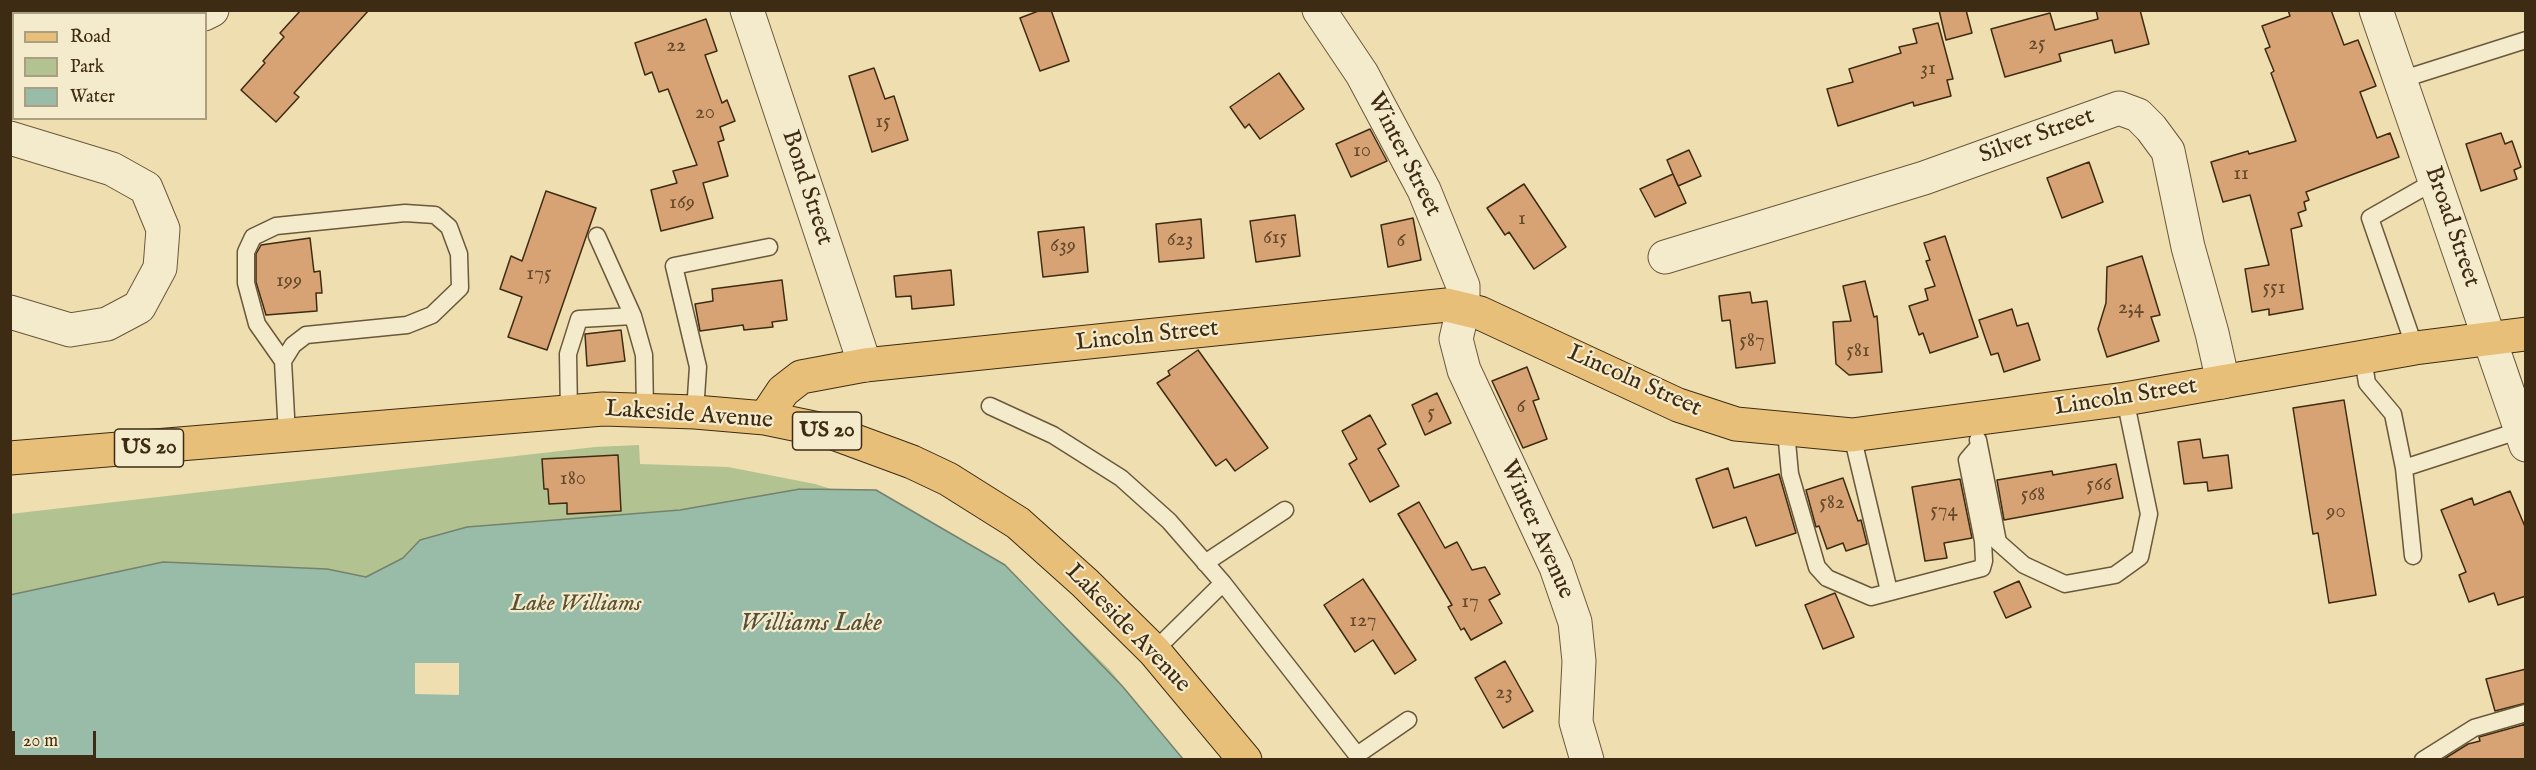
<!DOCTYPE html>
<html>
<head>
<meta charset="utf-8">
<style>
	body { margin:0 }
	#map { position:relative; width:2536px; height:770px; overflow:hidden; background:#eedeb0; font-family:"IM FELL English",serif }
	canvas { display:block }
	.frame { position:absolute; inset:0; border:12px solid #3e2b13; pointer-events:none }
	.legend { position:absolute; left:12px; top:12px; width:195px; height:108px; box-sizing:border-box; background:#f4eacc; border:2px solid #ab9e82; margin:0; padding:8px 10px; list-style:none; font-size:18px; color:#3e2b13 }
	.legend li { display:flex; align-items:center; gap:12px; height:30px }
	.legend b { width:30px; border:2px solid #ab9e82 }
	.scale { position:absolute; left:12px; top:731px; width:84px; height:27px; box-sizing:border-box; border:3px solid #3e2b13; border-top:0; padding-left:8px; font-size:18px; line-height:21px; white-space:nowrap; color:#3e2b13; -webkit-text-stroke:4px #f4eacc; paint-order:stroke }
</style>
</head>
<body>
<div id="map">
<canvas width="2536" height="770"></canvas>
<div class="frame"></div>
<ul class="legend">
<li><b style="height:8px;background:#e7bf78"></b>Road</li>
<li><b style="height:16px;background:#b2c290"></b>Park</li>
<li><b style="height:16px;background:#99bca9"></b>Water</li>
</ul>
<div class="scale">20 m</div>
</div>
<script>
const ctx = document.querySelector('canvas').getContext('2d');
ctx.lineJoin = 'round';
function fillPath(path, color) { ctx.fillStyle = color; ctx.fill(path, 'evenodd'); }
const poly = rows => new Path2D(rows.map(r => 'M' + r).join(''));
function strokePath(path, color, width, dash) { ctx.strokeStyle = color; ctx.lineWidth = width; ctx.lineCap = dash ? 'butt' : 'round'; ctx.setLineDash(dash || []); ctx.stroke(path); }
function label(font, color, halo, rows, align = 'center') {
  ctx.font = font + ' "IM FELL English",serif'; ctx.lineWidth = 4.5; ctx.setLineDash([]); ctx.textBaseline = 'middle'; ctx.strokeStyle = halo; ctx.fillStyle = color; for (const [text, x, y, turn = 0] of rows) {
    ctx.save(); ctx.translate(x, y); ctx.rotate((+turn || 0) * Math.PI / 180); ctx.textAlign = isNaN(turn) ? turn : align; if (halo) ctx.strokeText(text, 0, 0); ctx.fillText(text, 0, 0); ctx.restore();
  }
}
fillPath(poly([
	[639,445,640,464,728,467,815,484,857,497,1046,607,1109,669,1183,759,11,759,10,514,595,447]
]), '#b2c290');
const water = poly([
	[800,489,876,490,1005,565,1123,687,1183,759,11,759,10,595,163,562,327,569,366,577,403,558,420,540,467,527,680,510,800,489]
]);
fillPath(water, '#99bca9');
strokePath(water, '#75826d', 1.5);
fillPath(poly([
	[415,663,459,663,459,695,415,694]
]), '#eedeb0');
const building = poly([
	[301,10,369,10,294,93,299,97,276,122,241,90,265,63,263,61,284,37,280,33,301,10],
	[1041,10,1051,10,1069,61,1040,71,1020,18,1041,10],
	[1939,10,1966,10,1972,33,1946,40,1939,10],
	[2096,10,2140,10,2149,44,2115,53,2112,40,2059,54,2061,61,2005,77,1991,29,2050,13,2055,30,2098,19,2096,10],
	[2288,10,2331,10,2344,45,2358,40,2376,86,2360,92,2377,138,2390,133,2399,157,2306,192,2309,200,2304,202,2306,210,2298,213,2302,226,2291,229,2303,309,2269,315,2269,309,2252,312,2245,269,2269,265,2250,195,2223,202,2211,162,2248,151,2249,154,2296,141,2271,73,2274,71,2265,49,2270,47,2262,26,2290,16,2288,10],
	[706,19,717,51,705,55,722,103,727,100,735,121,720,127,724,140,718,142,728,176,703,183,713,218,661,231,651,190,677,183,673,171,697,165,668,89,659,92,652,72,645,75,635,43,706,19],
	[1938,23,1953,79,1947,80,1951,96,1914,106,1913,102,1838,126,1827,89,1853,82,1849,69,1901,53,1899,47,1917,43,1913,29,1938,23],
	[874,68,885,99,894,96,908,140,872,152,849,76,874,68],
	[1279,73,1304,109,1260,139,1249,124,1245,128,1230,107,1279,73],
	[1370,129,1387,161,1351,177,1336,144,1370,129],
	[2501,133,2505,144,2512,141,2521,167,2514,170,2517,179,2481,191,2466,144,2501,133],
	[1689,150,1701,176,1678,186,1667,160,1689,150],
	[2089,162,2103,202,2062,218,2047,178,2089,162],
	[1673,174,1686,203,1655,217,1640,189,1673,174],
	[1524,184,1566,247,1534,269,1509,232,1505,235,1487,208,1524,184],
	[546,191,596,208,547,350,508,337,522,297,500,289,511,256,522,261,546,191],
	[1295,215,1300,256,1256,262,1250,221,1295,215],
	[1413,218,1421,260,1388,267,1381,225,1413,218],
	[1201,219,1204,258,1159,262,1156,224,1201,219],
	[1084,227,1088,272,1043,277,1038,232,1084,227],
	[1945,236,1978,337,1930,353,1923,333,1919,335,1909,306,1928,300,1925,289,1935,286,1926,261,1930,260,1924,243,1945,236],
	[310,238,314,272,320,271,322,293,316,293,317,311,266,315,256,282,256,254,261,245,310,238],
	[2142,256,2160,315,2151,317,2159,341,2107,357,2098,329,2106,303,2107,267,2142,256],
	[951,270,954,305,912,309,911,296,896,297,894,276,951,270],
	[782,280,787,320,772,322,773,327,744,330,743,325,700,331,695,304,713,301,712,289,782,280],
	[1865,281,1874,317,1877,316,1882,372,1849,375,1836,364,1833,322,1851,321,1843,286,1865,281],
	[1750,292,1752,303,1767,301,1775,363,1736,368,1730,320,1722,321,1719,296,1750,292],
	[2012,309,2017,326,2028,323,2040,360,2004,372,1998,353,1991,355,1979,320,2012,309],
	[621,330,625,361,587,366,585,334,621,330],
	[1198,350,1268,448,1235,471,1226,459,1216,466,1157,383,1170,375,1168,371,1198,350],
	[1527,367,1539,399,1533,401,1547,439,1523,448,1492,381,1527,367],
	[1437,393,1451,423,1425,435,1412,405,1437,393],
	[2344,400,2376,595,2329,603,2318,533,2313,534,2293,408,2344,400],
	[1370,415,1386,444,1378,449,1399,486,1370,502,1349,464,1357,459,1342,431,1370,415],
	[2200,439,2203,458,2228,455,2232,488,2208,491,2207,482,2184,484,2178,442,2200,439],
	[618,455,621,511,567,514,567,503,549,504,548,489,544,489,542,459,618,455],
	[2116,464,2123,498,2004,520,1997,480,2052,471,2053,475,2116,464],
	[1728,468,1734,488,1779,474,1796,533,1756,546,1746,517,1713,528,1696,479,1728,468],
	[1843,478,1858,521,1861,520,1867,544,1846,551,1843,543,1827,549,1819,526,1816,527,1806,490,1843,478],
	[1960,479,1972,538,1944,543,1947,558,1925,561,1912,487,1960,479],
	[2510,491,2526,529,2526,596,2498,605,2494,593,2469,602,2459,575,2466,572,2441,510,2472,498,2474,505,2510,491],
	[1419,502,1445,548,1457,542,1472,570,1485,567,1500,594,1489,600,1502,623,1471,640,1464,628,1461,630,1448,607,1452,605,1398,514,1419,502],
	[1363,579,1416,660,1395,674,1373,640,1355,652,1324,605,1363,579],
	[2019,581,2031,607,2006,618,1994,592,2019,581],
	[1835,593,1854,637,1823,649,1805,605,1835,593],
	[1505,661,1533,711,1503,728,1475,678,1505,661],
	[2526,669,2526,703,2495,711,2486,679,2526,669],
	[2526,724,2526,759,2444,759,2468,744,2480,741,2479,737,2526,724]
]);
fillPath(building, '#d8a374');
strokePath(building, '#3e2b13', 1.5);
const service = poly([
	[2400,80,2526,40],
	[597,236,633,316],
	[2415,348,2370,218,2435,181],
	[2363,358,2367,383,2393,414,2404,468,2413,556],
	[283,361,293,345,306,335,407,325,432,315,460,288,459,254,449,227,435,215,405,213,276,226,253,237,246,252,246,283,257,324,283,361,287,435],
	[990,406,1053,435,1121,478,1169,521,1223,583,1357,755,1408,720],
	[569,412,568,354,579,319,633,316,644,355,645,410],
	[695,412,698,367,674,266,769,247],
	[1786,431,1790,474,1817,567,1827,578,1871,597,1982,568,1984,561,1983,541,1967,460,1979,446],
	[1852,435,1889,591],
	[1978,440,1998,542,2024,565,2065,584,2115,575,2140,557,2149,514,2125,399],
	[2404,468,2521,430],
	[1205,563,1285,510],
	[1154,651,1223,583],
	[2423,760,2474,728,2526,713]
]);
const minor = poly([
	[146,10,158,14],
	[747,10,865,365],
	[1319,10,1362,74,1424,190,1463,286,1463,309,1456,339,1464,370,1556,567,1575,622,1579,661,1576,722,1587,760],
	[204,14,212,10],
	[10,138,112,169,146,188,163,229,160,268,139,307,107,324,70,330,10,312],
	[1665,257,1924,178,2119,108,2138,115,2151,128,2168,151,2188,247,2212,333,2223,382]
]);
const tertiary = poly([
	[2376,10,2526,445]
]);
const primary = poly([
	[765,418,783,391,801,377,865,365,1447,305,1480,313,1678,405,1736,424,1852,435,2125,399,2415,348,2526,334],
	[10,458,603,409,695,412,765,418,828,431,912,462,948,479,1018,523,1085,583,1154,651,1245,760]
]);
strokePath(service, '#6a583a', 19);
strokePath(minor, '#6a583a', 35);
strokePath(tertiary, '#6a583a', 35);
strokePath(primary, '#3e2b13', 35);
strokePath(service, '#f4eacc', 16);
strokePath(minor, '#f4eacc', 33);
strokePath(tertiary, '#f4eacc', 33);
strokePath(primary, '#e7bf78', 33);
label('21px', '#64492b', null, [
	["25",2037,45],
	["22",676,47],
	["31",1928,70],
	["20",705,114],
	["15",883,123],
	["10",1362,152],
	["11",2241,175],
	["169",682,204],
	["1",1522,220],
	["615",1275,239],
	["623",1180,241],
	["6",1401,242],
	["639",1063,247],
	["175",539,275],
	["199",289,282],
	["551",2274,289],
	["2;4",2131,309],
	["587",1752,342],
	["581",1858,352],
	["6",1521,408],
	["5",1431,414],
	["180",573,480],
	["566",2099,486],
	["568",2033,496],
	["582",1832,504],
	["574",1944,512],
	["90",2336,513],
	["17",1470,603],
	["127",1363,622],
	["23",1504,694]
]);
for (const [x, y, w] of [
	[827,431,69],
	[149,448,69]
]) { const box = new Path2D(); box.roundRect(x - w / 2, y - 19, w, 38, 4.5); ctx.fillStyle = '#f4eacc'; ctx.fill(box); strokePath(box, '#3e2b13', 1.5); }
label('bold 22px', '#3e2b13', null, [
	["US 20",827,431],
	["US 20",149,448]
]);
label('24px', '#3e2b13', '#f4eacc', [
	["Silver Street",2037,137,-20],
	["Winter Street",1403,155,63],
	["Bond Street",806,188,72],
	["Broad Street",2451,227,71],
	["Lincoln Street",1147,337,-6],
	["Lincoln Street",1634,382,24],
	["Lincoln Street",2126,398,-9],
	["Lakeside Avenue",689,416,4],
	["Winter Avenue",1536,530,66],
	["Lakeside Avenue",1127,629,46]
]);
label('italic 24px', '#5b5132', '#f4eacc', [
	["Lake Williams",576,605]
]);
label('italic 26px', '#554f38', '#f4eacc', [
	["Williams Lake",811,625]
]);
</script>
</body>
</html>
